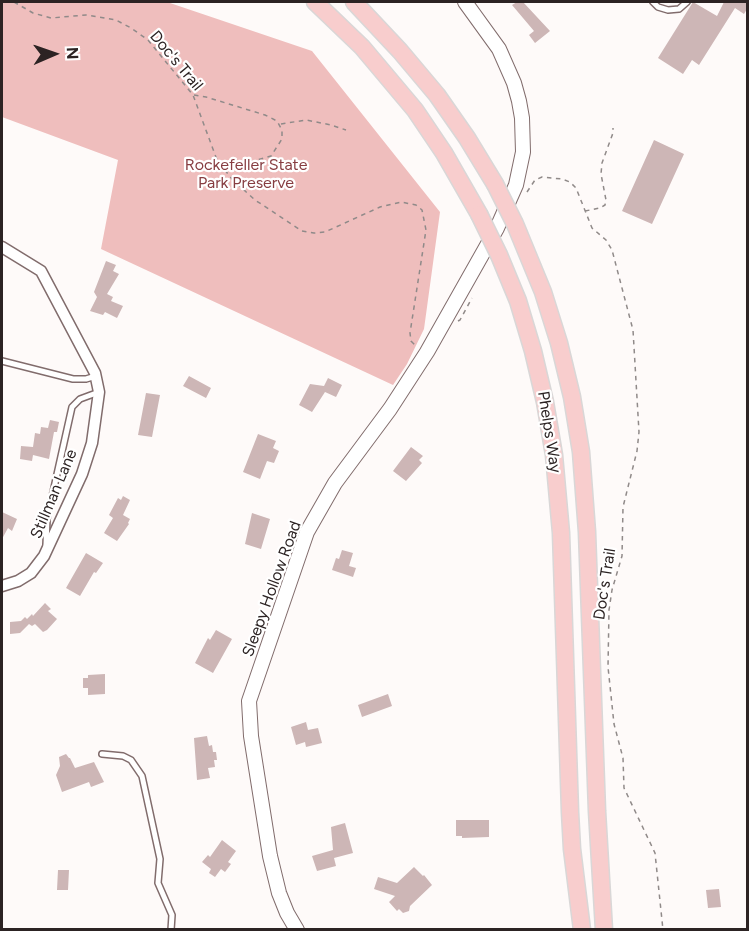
<!DOCTYPE html>
<html>
<head>
<meta charset="utf-8">
<style>
	body { margin:0 }
	#map { position:relative; width:749px; height:931px; overflow:hidden; background:#fefaf9; font-family:Figtree,sans-serif }
	canvas { display:block }
	.frame { position:absolute; inset:0; border:3px solid #2c2323; pointer-events:none }
	.north { position:absolute; left:24px; top:24px; width:60px; height:60px; -webkit-text-stroke:4px #fff; paint-order:stroke; rotate:88deg; font-size:16px; font-weight:700; line-height:24px; text-align:center; color:#2c2323 }
	.north::after { content:''; display:block; margin:auto; width:21px; height:27px; background:#2c2323; clip-path:polygon(50% 0,100% 100%,50% 72%,0 100%) }
</style>
</head>
<body>
<div id="map">
<canvas width="749" height="931"></canvas>
<div class="frame"></div>
<div class="north">N</div>
</div>
<script>
const ctx = document.querySelector('canvas').getContext('2d');
ctx.lineJoin = 'round';
function fillPath(path, color) { ctx.fillStyle = color; ctx.fill(path, 'evenodd'); }
const poly = rows => new Path2D(rows.map(r => 'M' + r).join(''));
function strokePath(path, color, width, dash) { ctx.strokeStyle = color; ctx.lineWidth = width; ctx.lineCap = dash ? 'butt' : 'round'; ctx.setLineDash(dash || []); ctx.stroke(path); }
function label(font, color, halo, rows, align = 'center') {
  ctx.font = font + ' Figtree,sans-serif'; ctx.lineWidth = 4.5; ctx.setLineDash([]); ctx.textBaseline = 'middle'; ctx.strokeStyle = halo; ctx.fillStyle = color; for (const [text, x, y, turn = 0] of rows) {
    ctx.save(); ctx.translate(x, y); ctx.rotate((+turn || 0) * Math.PI / 180); ctx.textAlign = isNaN(turn) ? turn : align; if (halo) ctx.strokeText(text, 0, 0); ctx.fillText(text, 0, 0); ctx.restore();
  }
}
fillPath(poly([
	[2,2,167,2,312,51,440,212,424,329,407,364,393,385,101,249,118,160,2,117]
]), '#efbebd');
fillPath(poly([
	[517,2,523,2,550,31,535,43,529,35,534,31,512,5],
	[693,2,717,16,724,2,747,2,747,9,744,14,735,8,699,65,692,60,683,74,658,58],
	[654,140,684,154,652,224,622,211],
	[106,261,116,265,113,271,119,274,107,294,113,297,111,301,123,306,117,318,105,312,103,315,90,311,97,297,94,292],
	[189,376,211,388,206,398,183,386],
	[328,378,342,385,336,397,325,392,312,412,299,405,310,384,324,386],
	[146,393,160,395,152,437,138,435],
	[50,420,59,422,57,432,54,432,49,459,33,455,32,461,20,459,21,446,33,447,35,433,40,434,41,427,48,428],
	[258,434,276,441,273,448,279,451,274,463,267,461,260,479,243,472],
	[411,447,423,456,419,460,422,463,406,481,393,471],
	[123,496,130,500,123,515,130,519,128,523,129,524,117,541,104,533,113,518,109,515,118,498,121,500],
	[2,512,17,519,12,531,8,528,2,539],
	[252,513,270,519,261,549,245,544],
	[342,550,353,553,349,566,356,568,353,577,332,570,336,558,339,559],
	[86,553,103,563,96,573,94,572,80,596,66,588],
	[45,603,51,609,48,611,57,619,47,630,43,632,35,624,32,626,29,624,20,633,10,634,10,622,21,621,25,617,27,619,32,614,33,616],
	[216,630,232,639,213,673,195,663,208,638,210,640],
	[105,674,105,694,88,695,88,688,83,688,83,678,88,678,88,675],
	[388,694,392,706,362,717,358,705],
	[306,722,308,730,318,728,322,743,306,747,305,742,296,745,291,727],
	[207,736,209,746,212,745,213,752,216,752,217,760,214,760,215,767,208,768,210,778,197,780,194,738],
	[66,754,69,758,70,758,75,768,94,762,104,782,91,787,89,782,62,792,56,775,60,766,59,757],
	[456,820,489,820,489,837,462,838,462,836,456,836],
	[345,823,353,853,334,858,336,866,317,871,312,856,333,850,331,827],
	[222,840,236,851,228,862,231,864,225,872,221,869,215,877,209,873,211,869,202,862,208,855,210,857],
	[414,867,423,876,424,875,432,885,410,906,409,911,403,913,399,909,397,911,389,902,395,896,374,889,378,877,397,883],
	[58,870,69,870,68,890,57,890],
	[719,889,721,907,708,908,706,890]
]), '#cdb6b6');
const service = poly([
	[653,2,658,7,668,10,679,9,687,2],
	[2,361,73,379,86,379,96,376],
	[46,545,47,519,72,407,80,399,99,392],
	[102,754,123,756,131,760,142,776,160,859,158,883,172,915,171,930]
]);
const minor = poly([
	[2,247,41,271,95,373,99,392,92,443,82,474,44,556,31,573,18,581,2,586]
]);
const tertiary = poly([
	[297,930,287,913,279,893,270,856,251,736,249,701,307,532,335,483,390,409,427,352,497,228,516,185,523,152,522,118,519,101,514,83,499,49,465,2]
]);
const primary = poly([
	[315,2,362,47,415,110,444,153,479,214],
	[354,2,400,51,437,95,467,138,495,184],
	[515,224,543,292,559,343,572,397,581,452,587,532,597,811,604,930],
	[499,255,518,301,533,351,545,402,554,455,561,533,570,812,572,849,582,930]
]);
strokePath(service, '#816c6c', 8);
strokePath(minor, '#816c6c', 13);
strokePath(tertiary, '#816c6c', 16);
strokePath(primary, '#d9d7d7', 19);
strokePath(poly([
	[14,2,33,13,51,18,86,15,116,20,131,28,148,40,193,95,217,160,232,179,255,200,302,231,314,233,325,232,380,207,401,202,416,205,422,210,426,230,410,333,411,341,416,346],
	[194,95,206,97,265,115,277,121,282,130,282,139,271,156,226,169],
	[281,124,306,120,331,125,346,130],
	[527,192,535,180,542,177,562,179,570,182,576,188,592,228,606,240,612,250,633,330,639,432,637,451,623,507,622,556,612,590,609,610,608,667,614,724,623,758,624,788,655,853,663,930],
	[585,211,600,208,605,205,606,200,601,174,602,163,613,133,613,128],
	[458,321,460,320,472,298]
]), '#908a89', 1.5, [4.5, 4.5]);
strokePath(service, '#fff', 5);
strokePath(minor, '#fff', 10);
strokePath(tertiary, '#fff', 14);
strokePath(primary, '#f8cdcd', 16);
const primaryBridge = poly([
	[495,184,515,224],
	[479,214,499,255]
]);
strokePath(primaryBridge, '#d9d7d7', 19, []);
strokePath(primaryBridge, '#f8cdcd', 16);
label('16px', '#2c2323', '#fff', [
	["Doc's Trail",176,61,50],
	["Phelps Way",549,432,81],
	["Stillman Lane",54,494,-67],
	["Doc's Trail",605,584,-81],
	["Sleepy Hollow Road",272,589,-70]
]);
label('16px', '#873d41', '#fff', [
	["Rockefeller State",246,165],
	["Park Preserve",246,183]
]);
</script>
</body>
</html>
